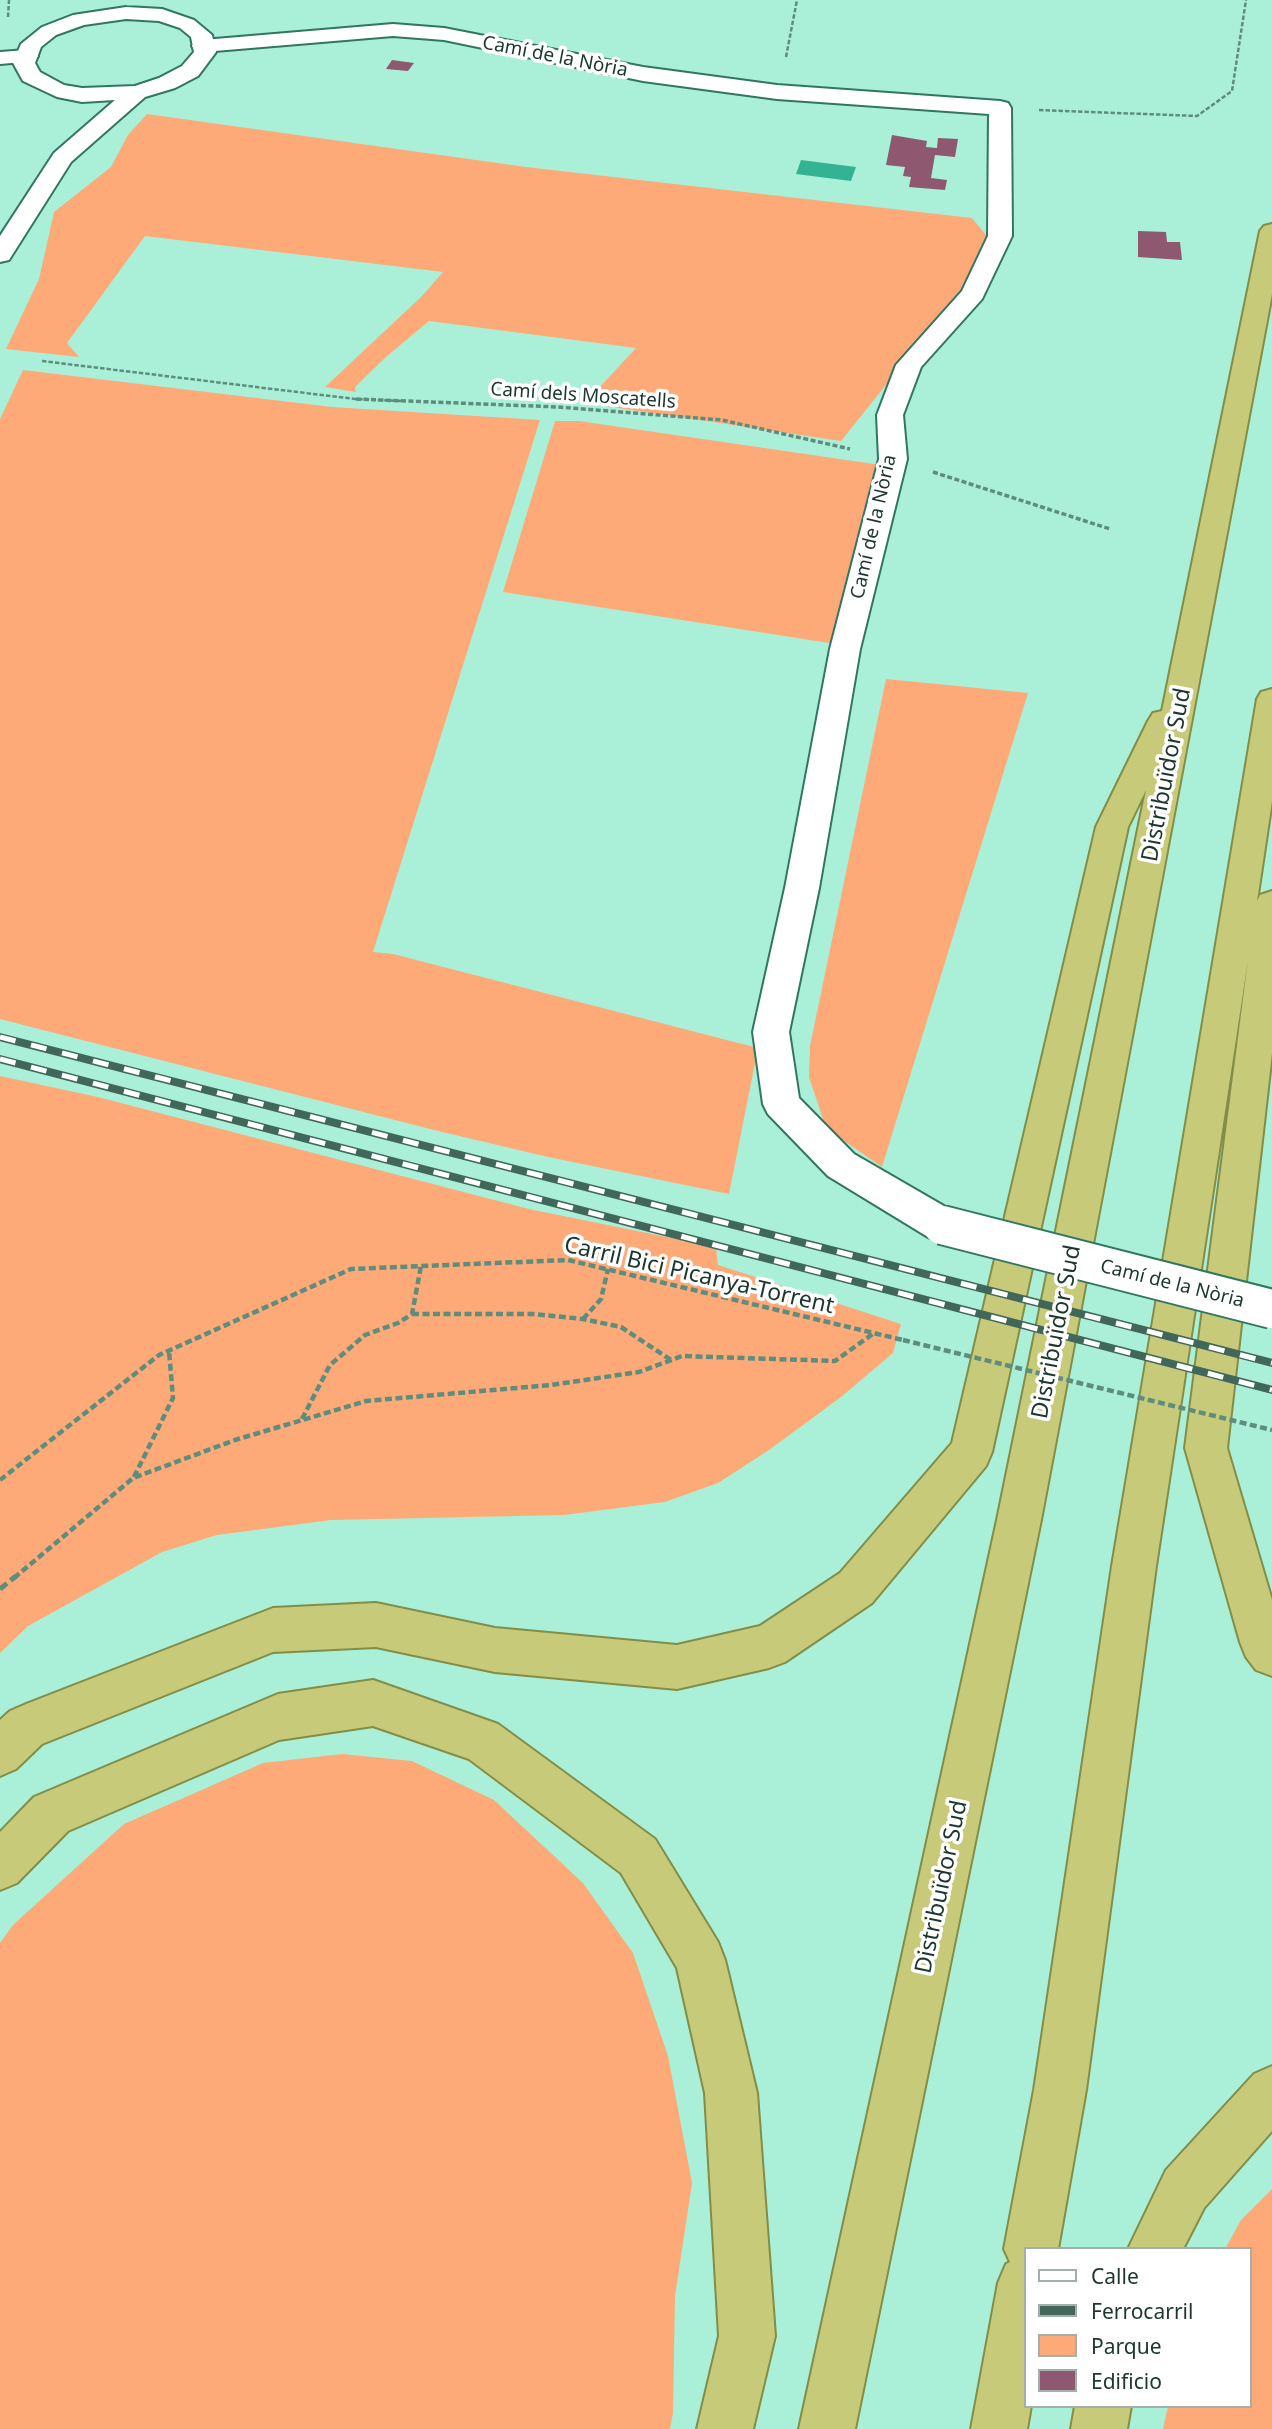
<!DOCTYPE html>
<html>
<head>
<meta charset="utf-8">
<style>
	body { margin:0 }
	#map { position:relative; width:1272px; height:2429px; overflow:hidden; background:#aaf0d8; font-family:"Noto Sans",sans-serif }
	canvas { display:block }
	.legend { position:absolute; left:1024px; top:2247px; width:228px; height:161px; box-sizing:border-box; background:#fff; border:2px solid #a4afab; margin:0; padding:9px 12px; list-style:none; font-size:21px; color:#1b372e }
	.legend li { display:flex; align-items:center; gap:14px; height:35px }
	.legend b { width:35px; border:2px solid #a4afab }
</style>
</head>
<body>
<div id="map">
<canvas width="1272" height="2429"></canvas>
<ul class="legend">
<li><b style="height:9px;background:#fff"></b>Calle</li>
<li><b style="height:9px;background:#40675a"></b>Ferrocarril</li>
<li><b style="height:19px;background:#fdaa78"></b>Parque</li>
<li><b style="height:19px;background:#8d5870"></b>Edificio</li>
</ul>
</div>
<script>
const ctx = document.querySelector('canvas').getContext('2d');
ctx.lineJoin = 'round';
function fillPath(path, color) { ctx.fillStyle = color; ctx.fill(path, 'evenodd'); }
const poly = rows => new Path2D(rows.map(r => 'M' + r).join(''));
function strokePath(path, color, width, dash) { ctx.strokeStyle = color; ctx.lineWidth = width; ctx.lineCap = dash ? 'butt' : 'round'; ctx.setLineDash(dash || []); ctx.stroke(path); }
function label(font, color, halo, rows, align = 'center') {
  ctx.font = font + ' "Noto Sans",sans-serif'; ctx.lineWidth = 7; ctx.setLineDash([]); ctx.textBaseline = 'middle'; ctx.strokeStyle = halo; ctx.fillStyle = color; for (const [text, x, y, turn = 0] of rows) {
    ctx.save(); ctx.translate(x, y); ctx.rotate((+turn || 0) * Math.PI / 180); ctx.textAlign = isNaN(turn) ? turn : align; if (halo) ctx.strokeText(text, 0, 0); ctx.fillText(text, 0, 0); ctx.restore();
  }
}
fillPath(poly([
	[147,114,526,167,972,218,986,235,987,245,974,275,841,441,585,403,636,348,429,321,386,357,355,387,356,392,325,387,422,296,443,272,145,236,67,343,79,357,6,349,39,279,54,212,111,167,128,135],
	[23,370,332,407,540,420,373,952,393,954,758,1048,729,1194,548,1157,434,1130,0,1019,0,419],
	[555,421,579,421,881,465,842,645,503,592],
	[886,679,1028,693,882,1167,840,1138,824,1122,809,1077,810,1046],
	[0,1076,98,1097,529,1209,716,1247,718,1265,901,1324,893,1353,841,1397,769,1450,718,1483,665,1502,564,1515,331,1520,217,1535,162,1552,28,1626,0,1653],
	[342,1754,412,1761,494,1800,583,1883,633,1953,668,2056,692,2183,675,2296,673,2413,670,2429,0,2429,0,1943,13,1925,124,1824,263,1763],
	[1272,2189,1272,2429,1163,2429,1168,2406,1249,2406,1249,2249,1225,2249,1241,2220]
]), '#fdaa78');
fillPath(poly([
	[801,160,856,167,851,181,796,174]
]), '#33b391');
fillPath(poly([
	[392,60,414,63,408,71,386,69],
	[892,135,927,141,926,147,937,148,938,138,958,139,955,157,935,155,931,178,947,180,945,190,909,187,911,177,903,176,905,167,886,165],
	[1138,231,1166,232,1167,242,1180,242,1182,260,1138,257]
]), '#8d5870');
const minor = poly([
	[393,24,444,28,643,67,777,85,1000,101,1008,103,1011,108,1012,236,982,299,921,367,903,415,907,459,860,649,819,888,789,1032,799,1098,854,1154,956,1213,961,1225,956,1237,942,1241,928,1237,828,1176,768,1114,763,1104,753,1032,785,888,830,649,879,459,877,415,896,365,962,291,988,236,989,114,777,99,643,81,444,40,393,36,203,52,195,51,192,46,195,41,203,40,393,24],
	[27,50,35,51,38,56,35,61,0,64,0,52,27,50]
]);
const tertiary = poly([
	[126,7,162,9,194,20,212,35,216,52,198,76,175,88,145,97,71,162,9,260,0,262,0,236,54,153,115,100,82,102,57,97,23,81,13,63,21,44,42,27,73,15,126,7],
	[126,19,159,21,180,28,191,37,194,52,182,66,159,78,135,86,82,88,64,85,40,72,35,63,41,47,56,35,84,25,126,19]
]);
const trunk = poly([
	[1272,224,1272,294,1041,1520,855,2429,799,2429,997,1520,1146,790,1128,827,992,1452,986,1466,872,1603,785,1662,769,1668,677,1689,495,1672,376,1647,273,1652,42,1744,16,1769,0,1776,0,1720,10,1711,26,1704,273,1608,376,1603,495,1628,677,1645,760,1626,840,1573,952,1443,1096,827,1148,721,1153,713,1162,711,1260,231,1264,226,1272,224],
	[1272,689,1272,801,1257,901,1260,895,1272,891,1272,1053,1227,1448,1272,1600,1272,1676,1256,1670,1246,1657,1240,1642,1185,1448,1248,960,1156,1566,1086,2090,1058,2249,1025,2249,1025,2406,1031,2406,1027,2429,971,2429,998,2283,1006,2264,1010,2262,1004,2249,1034,2090,1112,1566,1257,699,1261,692,1272,689],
	[373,1680,498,1724,655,1839,718,1942,725,1960,757,2093,775,2336,753,2429,697,2429,719,2336,705,2093,677,1968,621,1873,469,1759,373,1726,279,1740,68,1831,17,1883,0,1890,0,1832,34,1797,278,1694,373,1680],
	[1272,2066,1272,2131,1204,2208,1183,2249,1128,2249,1166,2170,1254,2074,1272,2066],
	[1075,2406,1131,2406,1127,2429,1071,2429,1075,2406]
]);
strokePath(minor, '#317661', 4);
strokePath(tertiary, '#317661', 4);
strokePath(trunk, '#828e48', 4);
strokePath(poly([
	[8,17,9,0],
	[786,57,797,0],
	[1039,110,1197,116,1232,91,1246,0],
	[42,361,355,399,401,401]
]), '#5e8d7d', 2.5, [4.5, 2]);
strokePath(poly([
	[356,399,558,407,722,420,850,449],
	[933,472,1110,529]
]), '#5e8d7d', 3.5, [5, 2.5]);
strokePath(poly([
	[412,1314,533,1314,583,1319,621,1327,671,1360],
	[583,1319,601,1299,608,1269],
	[302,1419,330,1365,365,1335,398,1323,412,1314,421,1266],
	[134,1477,173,1398,169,1351],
	[0,1480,159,1355,351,1269,568,1260,903,1340],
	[14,1578,133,1478,235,1440,366,1401,551,1385,639,1372,682,1356,835,1361,874,1333]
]), '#5e8d7d', 4.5, [7, 3.5]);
strokePath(poly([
	[0,1589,16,1576]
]), '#5e8d7d', 5, [9, 4.5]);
fillPath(minor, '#fff');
fillPath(tertiary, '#fff');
fillPath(trunk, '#c7ca78');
const rail = poly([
	[0,1037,1272,1363],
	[0,1059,1272,1390]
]);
strokePath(rail, '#40675a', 8);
strokePath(rail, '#fff', 5, [16]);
const minorBridge = poly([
	[942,1225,1272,1309]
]);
strokePath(minorBridge, '#317661', 42, []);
strokePath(poly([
	[903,1340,1272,1430]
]), '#5e8d7d', 4.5, [7, 3.5]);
strokePath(minorBridge, '#fff', 38);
label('19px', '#1b372e', '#fff', [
	["Camí de la Nòria",555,57,11],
	["Camí dels Moscatells",583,396,4],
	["Camí de la Nòria",874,527,-77],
	["Camí de la Nòria",1172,1284,14]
]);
label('23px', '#1b372e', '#fff', [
	["Distribuïdor Sud",1167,775,-79],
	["Carril Bici Picanya-Torrent",699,1276,13],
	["Distribuïdor Sud",1057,1332,-79],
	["Distribuïdor Sud",942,1887,-78]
]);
</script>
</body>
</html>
